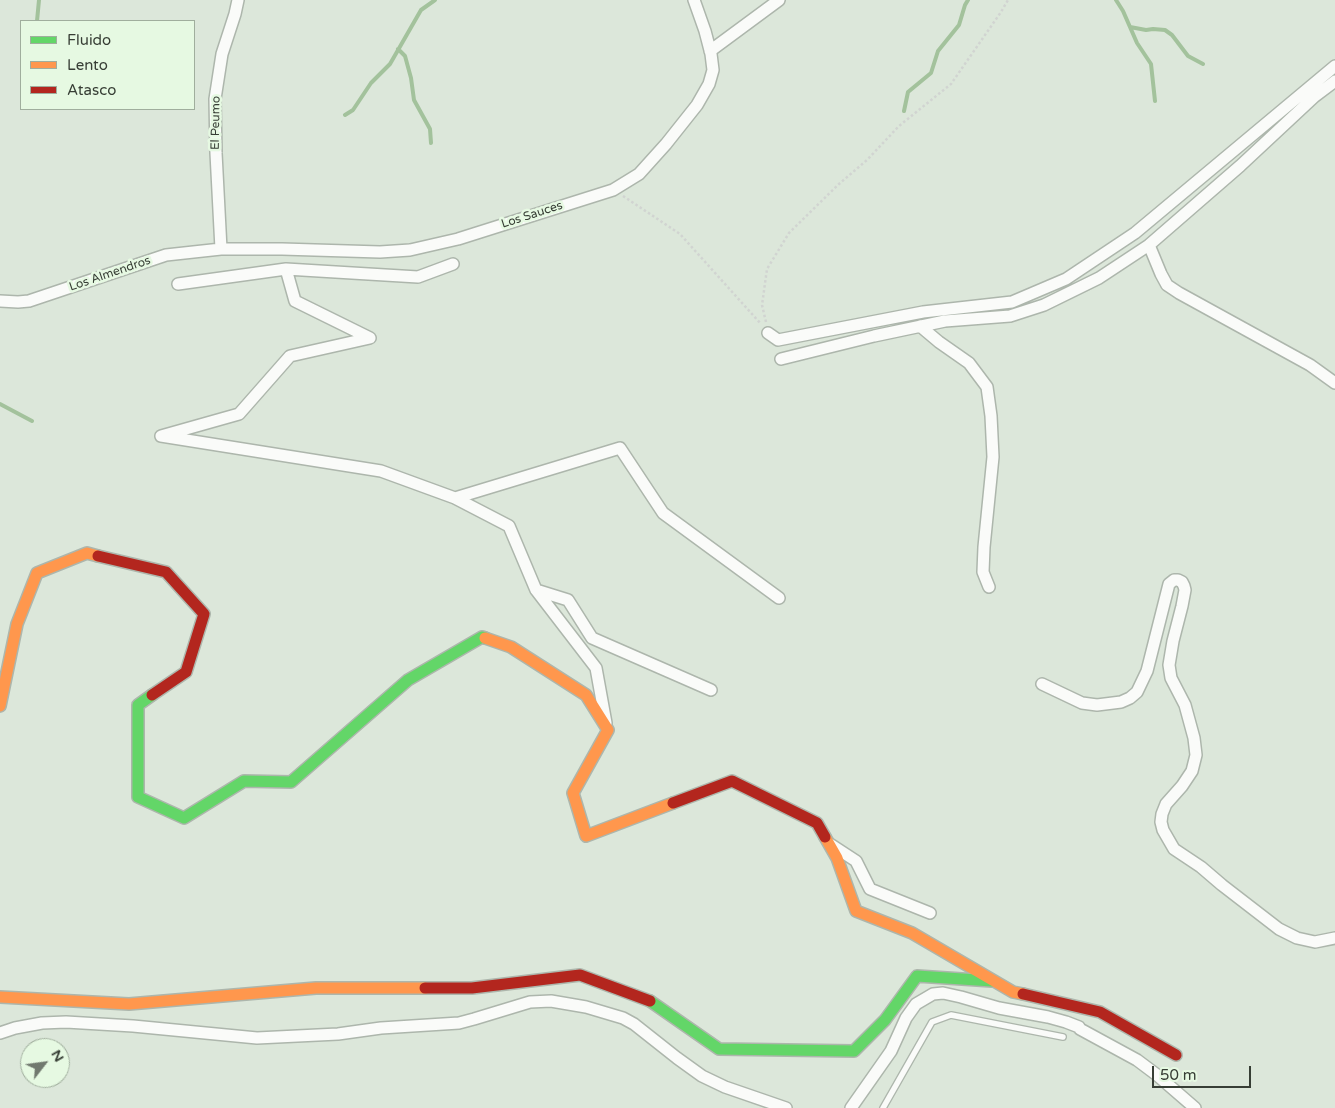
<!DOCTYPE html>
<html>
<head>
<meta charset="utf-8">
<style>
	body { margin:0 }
	#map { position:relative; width:1335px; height:1108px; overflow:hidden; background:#dce7da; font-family:"Varela Round",sans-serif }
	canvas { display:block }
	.legend { position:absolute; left:20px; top:20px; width:175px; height:90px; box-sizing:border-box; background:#e6f9e2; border:1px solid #a0ae9d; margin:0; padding:6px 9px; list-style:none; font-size:15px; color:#373e35 }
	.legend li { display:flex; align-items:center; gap:10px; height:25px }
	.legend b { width:25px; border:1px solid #a0ae9d }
	.north { position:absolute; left:20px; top:1038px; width:50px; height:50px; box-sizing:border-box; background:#e6f9e2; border:1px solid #a0ae9d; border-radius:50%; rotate:60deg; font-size:14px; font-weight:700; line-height:20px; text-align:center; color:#373e35 }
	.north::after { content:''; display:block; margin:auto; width:18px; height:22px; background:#71796f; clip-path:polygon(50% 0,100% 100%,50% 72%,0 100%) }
	.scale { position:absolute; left:1152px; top:1066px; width:99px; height:22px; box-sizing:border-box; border:2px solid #373e35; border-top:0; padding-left:6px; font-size:15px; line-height:18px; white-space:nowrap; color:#373e35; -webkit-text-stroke:4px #e6f9e2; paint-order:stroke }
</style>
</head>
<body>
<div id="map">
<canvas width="1335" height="1108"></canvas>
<ul class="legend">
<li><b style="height:6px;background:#63d668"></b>Fluido</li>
<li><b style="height:6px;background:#ff974d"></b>Lento</li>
<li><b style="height:6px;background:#b3261e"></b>Atasco</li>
</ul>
<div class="north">N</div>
<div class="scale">50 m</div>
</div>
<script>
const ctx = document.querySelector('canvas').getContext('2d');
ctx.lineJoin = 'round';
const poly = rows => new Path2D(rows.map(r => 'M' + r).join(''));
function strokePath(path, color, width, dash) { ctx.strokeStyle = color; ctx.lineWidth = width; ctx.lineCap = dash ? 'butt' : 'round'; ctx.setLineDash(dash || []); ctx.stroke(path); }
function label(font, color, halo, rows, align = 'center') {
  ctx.font = font + ' "Varela Round",sans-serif'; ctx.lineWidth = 5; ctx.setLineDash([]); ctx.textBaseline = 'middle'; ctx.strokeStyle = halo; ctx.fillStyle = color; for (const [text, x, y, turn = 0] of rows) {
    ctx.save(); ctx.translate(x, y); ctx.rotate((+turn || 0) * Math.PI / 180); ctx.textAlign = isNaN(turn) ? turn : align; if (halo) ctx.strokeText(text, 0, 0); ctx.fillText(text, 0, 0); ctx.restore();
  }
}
strokePath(poly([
	[1116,0,1123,11,1137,43,1151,64,1155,101],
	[37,21,39,0],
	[1130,27,1146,30,1153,29,1165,30,1172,35,1188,56,1203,64],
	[398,49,405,56,411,78,414,100,430,129,431,143],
	[904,111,908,92,931,73,938,51,959,25,965,5,968,0],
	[345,115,353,110,371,83,390,64,421,10,435,0],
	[0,404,32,421]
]), '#a3c29c', 4);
const lane = poly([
	[883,1108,932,1022,951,1015,1063,1037]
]);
const street = poly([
	[710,51,779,0],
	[1149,245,1161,274,1167,285,1179,293,1310,365,1335,383],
	[221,249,216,153,215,99,222,54,235,14,238,0],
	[286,269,295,301,370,338,290,356,239,414,161,436,381,471,455,498,509,526,536,590,596,668,606,723],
	[178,284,286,269,418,277,453,264],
	[0,301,18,302,29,301,166,255,221,249,282,249,380,252,410,250,458,239,613,190,639,174,666,144,697,105,709,84,713,70,711,54,705,31,694,0],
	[920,326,939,342,969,363,987,387,991,416,993,457,984,547,983,572,989,587],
	[768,333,778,340,923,312,1012,302,1066,279,1135,233,1335,66],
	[781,359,874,336,945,321,1010,316,1044,305,1099,278,1149,245,1240,166,1314,97,1335,81],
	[455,498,620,448,663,513,779,598],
	[536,590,568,600,592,638,711,690],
	[1042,684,1082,703,1097,705,1121,702,1130,698,1137,692,1147,671,1169,584,1174,580,1178,580,1182,582,1184,586,1185,590,1182,606,1173,641,1169,665,1171,678,1185,705,1194,738,1196,755,1192,771,1182,786,1166,804,1162,814,1161,822,1163,830,1174,849,1201,867,1222,885,1279,929,1297,938,1315,942,1335,938],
	[830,844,856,861,870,889,930,913],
	[0,1033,15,1028,42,1023,66,1022,133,1026,257,1038,338,1034,381,1028,459,1023,474,1019,530,1002,551,1001,586,1007,623,1018,634,1024,677,1058,702,1076,725,1087,786,1108],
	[851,1108,891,1051,906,1018,916,1004,933,994,943,993,961,997,999,1008,1048,1017,1066,1022,1079,1027,1080,1029,1137,1060,1157,1075,1195,1108]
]);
const fast = poly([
	[152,695,138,705,138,797,184,818,244,781,291,782,408,680,482,637,485,638],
	[650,1001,719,1049,854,1051,885,1020,917,976,992,981]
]);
const slow = poly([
	[485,638,511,647,586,695,608,730,573,793,586,836,673,803],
	[0,706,17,624,37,573,87,553,98,556],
	[825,837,837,858,856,911,912,933,1013,992,1023,994],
	[0,997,129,1004,316,988,425,988]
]);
const jam = poly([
	[98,556,166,572,204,614,186,672,152,695],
	[673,803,732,781,817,823,825,837],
	[425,988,472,988,580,975,650,1001],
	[1023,994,1100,1012,1176,1055]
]);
strokePath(lane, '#adb6ac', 8);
strokePath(street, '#adb6ac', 14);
strokePath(fast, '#adb6ac', 14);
strokePath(slow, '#adb6ac', 14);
strokePath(jam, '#adb6ac', 14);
strokePath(poly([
	[623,196,680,234,761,324],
	[766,322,762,305,767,269,789,233,839,184,867,160,899,126,951,84,1001,12,1008,0]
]), '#d1d4d1', 2.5, [2.5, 2.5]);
strokePath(lane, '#fafbf9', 5.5);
strokePath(street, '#fafbf9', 11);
strokePath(fast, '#63d668', 11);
strokePath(slow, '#ff974d', 11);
strokePath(jam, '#b3261e', 11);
label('12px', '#373e35', '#e6f9e2', [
	["El Peumo",216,123,-89],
	["Los Sauces",532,215,-18],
	["Los Almendros",110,274,-19]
]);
</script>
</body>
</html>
